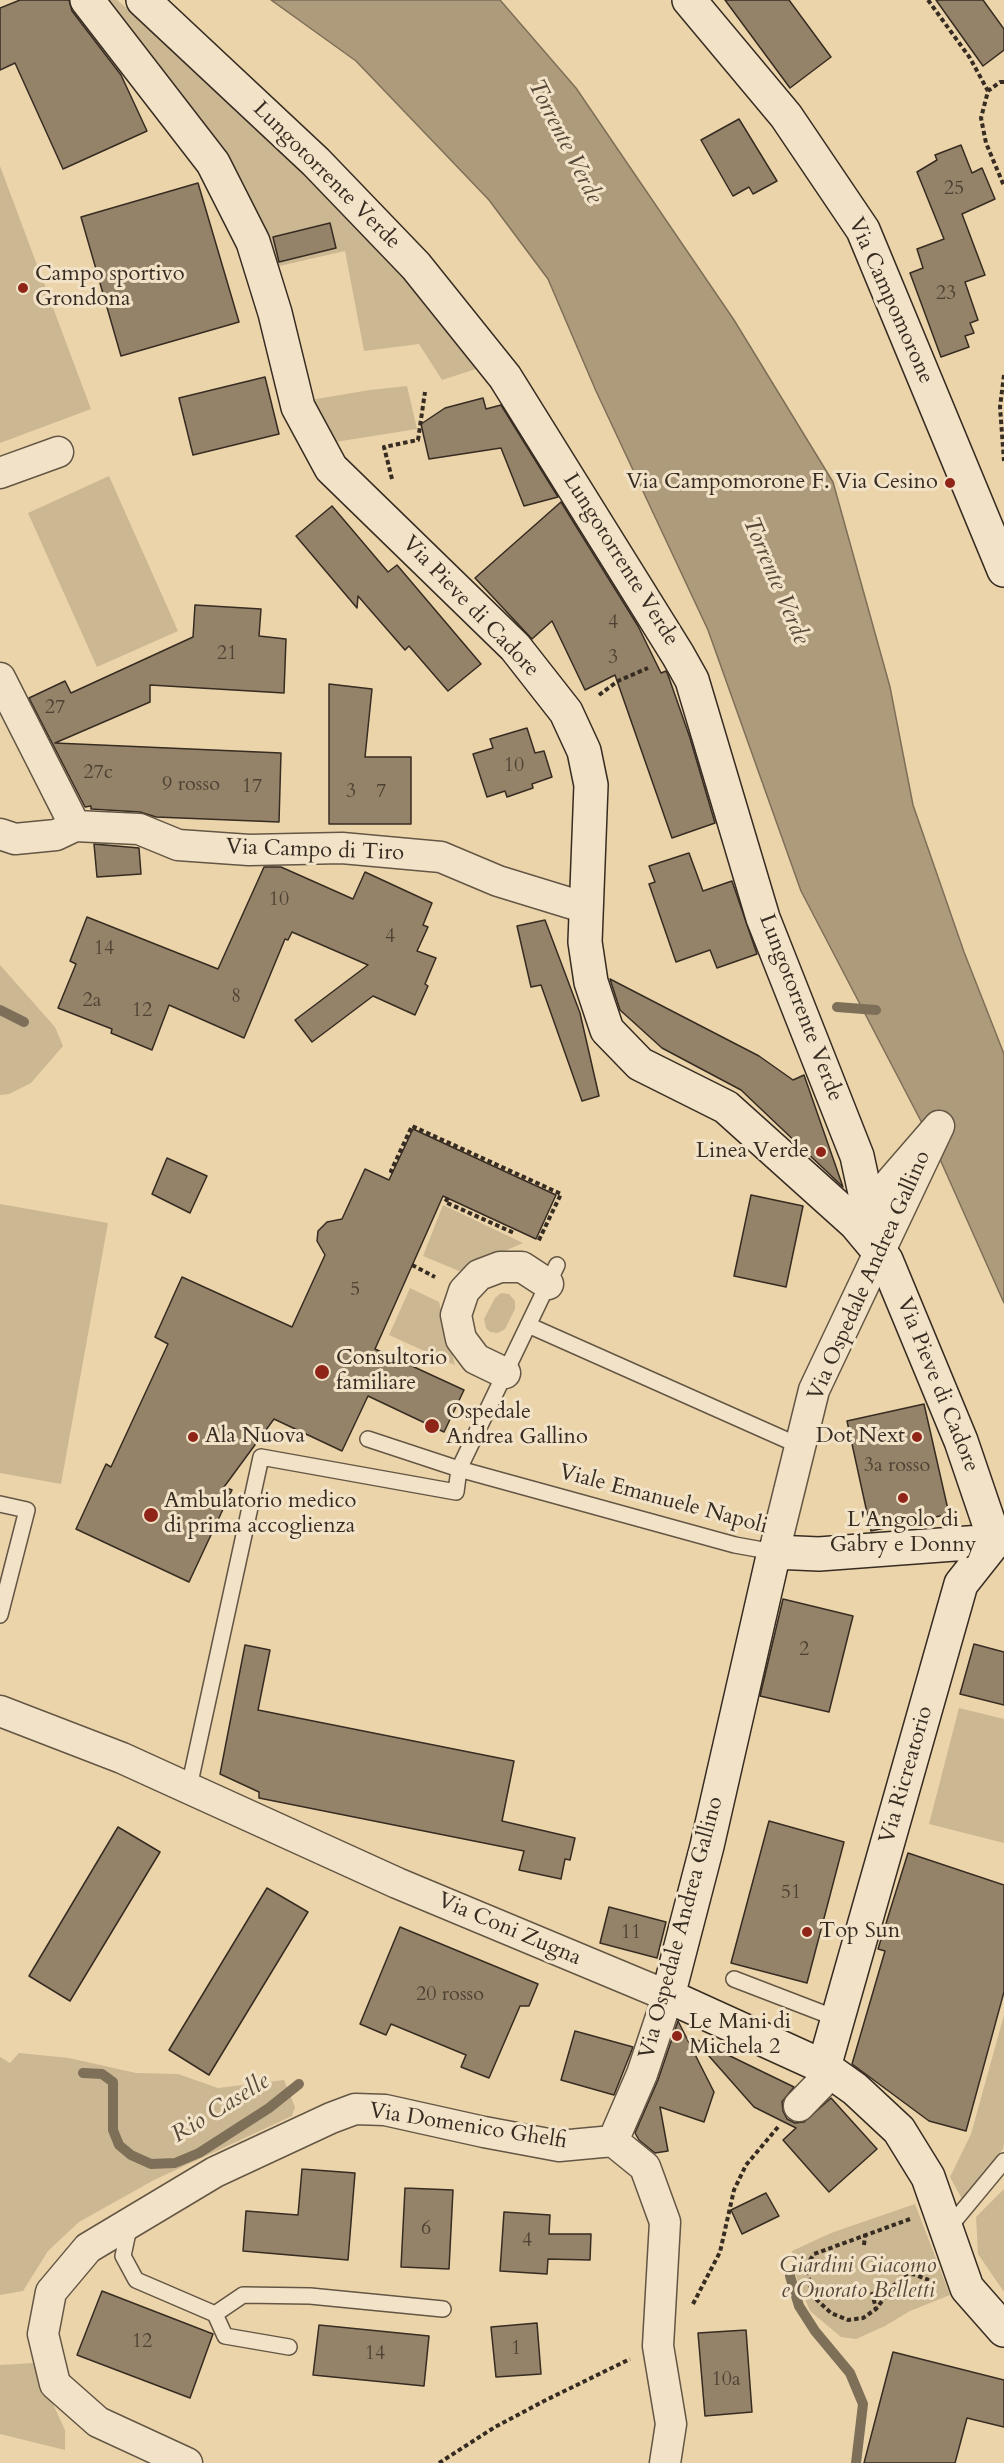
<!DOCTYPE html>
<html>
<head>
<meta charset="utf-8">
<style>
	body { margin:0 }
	canvas { display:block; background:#ebd4aa }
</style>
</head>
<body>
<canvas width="1004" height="2463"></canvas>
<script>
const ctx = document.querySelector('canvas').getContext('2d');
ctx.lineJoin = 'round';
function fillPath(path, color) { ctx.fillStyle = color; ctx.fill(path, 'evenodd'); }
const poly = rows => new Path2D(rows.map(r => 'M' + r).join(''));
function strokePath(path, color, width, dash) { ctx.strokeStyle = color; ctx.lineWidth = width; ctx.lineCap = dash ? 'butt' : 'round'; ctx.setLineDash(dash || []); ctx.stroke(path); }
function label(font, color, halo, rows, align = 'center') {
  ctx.font = font + ' Cardo,serif'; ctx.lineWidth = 6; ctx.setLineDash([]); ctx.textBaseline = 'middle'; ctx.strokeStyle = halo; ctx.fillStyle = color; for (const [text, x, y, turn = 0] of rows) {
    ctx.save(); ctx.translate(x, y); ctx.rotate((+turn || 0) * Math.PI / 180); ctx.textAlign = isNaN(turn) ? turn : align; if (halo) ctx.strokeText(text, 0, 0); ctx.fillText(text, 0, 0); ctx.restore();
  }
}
fillPath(poly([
	[101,0,117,0,296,153,410,272,479,368,442,380,419,344,364,351,345,251,275,267],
	[0,166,91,409,0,443],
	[407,386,417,429,329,443,310,400,370,390],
	[109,476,178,631,97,667,28,513],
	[0,965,55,1027,63,1046,31,1083,9,1094,0,1095],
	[0,1204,108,1223,61,1484,0,1473],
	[443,1205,523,1243,459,1271,423,1256],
	[410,1288,439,1302,455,1365,389,1335],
	[501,1293,509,1294,515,1301,515,1309,505,1329,498,1333,490,1332,486,1328,484,1319,495,1298],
	[959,1708,1004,1719,1004,1843,929,1824],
	[1004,2015,1004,2144,1003,2149,962,2199,950,2177,971,2134],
	[19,2053,69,2058,136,2073,178,2074,218,2088,284,2080,295,2107,292,2116,154,2180,79,2222,48,2251,23,2291,0,2295,0,2057,10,2063],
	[1004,2189,1004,2292,978,2254,976,2217],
	[915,2204,950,2295,910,2311,885,2326,856,2339,841,2337,810,2311,797,2279,792,2251,831,2233],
	[34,2363,65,2430,65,2450,0,2434,0,2365]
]), '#ccb793');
const water = poly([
	[271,0,500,0,576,88,734,320,833,482,890,687,913,805,964,952,1004,1054,1004,1303,935,1148,801,891,708,630,596,391,548,279,489,200,356,61,271,0]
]);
fillPath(water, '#ae9b7c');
strokePath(water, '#7e6f58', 1.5);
strokePath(poly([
	[837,1007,876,1010],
	[0,1010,24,1022],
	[83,2073,102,2074,113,2082,113,2130,119,2145,131,2155,151,2164,175,2163,199,2153,269,2108,299,2084],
	[790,2276,799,2306,815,2331,850,2373,863,2404,856,2463]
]), '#7e6f58', 10);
const building = poly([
	[20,0,69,0,72,11,121,75,147,131,63,169,15,63,0,70,0,8,20,0],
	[725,0,789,0,831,57,790,88,725,0],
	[936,0,983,0,1004,29,1004,50,983,66,936,0],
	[739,119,777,181,753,194,749,187,733,196,701,140,739,119],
	[961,145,972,173,982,168,995,199,962,214,985,275,965,282,978,320,970,323,974,333,965,336,969,347,941,357,910,273,923,268,917,249,944,239,917,172,937,160,935,155,961,145],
	[198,183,239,322,121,356,81,217,198,183],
	[330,223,336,248,279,262,273,237,330,223],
	[265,377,279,434,193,455,179,398,265,377],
	[483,398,486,409,501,405,558,497,524,506,501,448,429,459,421,424,445,408,483,398],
	[561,502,638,626,661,673,666,671,668,675,690,738,715,823,672,838,615,675,585,690,552,621,532,639,475,578,561,502],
	[332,506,388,572,397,565,481,664,448,691,409,646,405,650,358,596,357,608,296,536,332,506],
	[195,605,261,609,259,636,286,639,284,693,150,685,150,702,55,743,281,753,279,822,156,817,140,812,91,809,91,806,85,807,29,698,65,681,71,693,193,637,195,605],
	[329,684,372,689,365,757,411,757,411,824,329,824,329,684],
	[527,728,535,753,544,751,552,777,532,784,533,788,507,797,505,791,487,797,473,754,493,748,490,739,527,728],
	[94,844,139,848,141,874,97,877,94,844],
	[689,853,703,891,732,881,757,954,717,968,710,950,676,962,649,884,655,882,649,866,689,853],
	[264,867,281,867,353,899,365,872,432,903,423,925,428,927,417,951,436,958,425,984,428,986,415,1015,373,996,312,1042,295,1020,368,965,292,932,288,940,285,939,244,1038,169,1005,152,1050,111,1033,112,1029,58,1008,76,964,70,961,87,917,218,969,264,867],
	[545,920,580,1013,599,1096,582,1101,541,985,531,987,517,926,545,920],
	[610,979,759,1056,793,1080,804,1075,843,1187,741,1090,662,1048,620,1010,610,979],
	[413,1129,556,1195,536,1239,443,1196,375,1349,464,1390,444,1432,368,1396,342,1451,274,1419,224,1487,232,1490,189,1582,76,1529,106,1464,111,1467,168,1344,155,1337,182,1277,292,1327,325,1255,317,1241,318,1231,327,1222,342,1219,365,1169,389,1180,413,1129],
	[167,1158,207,1176,190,1213,152,1194,167,1158],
	[751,1195,803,1206,786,1287,734,1276,751,1195],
	[924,1404,949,1514,871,1531,847,1421,924,1404],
	[783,1599,853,1616,829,1712,760,1696,783,1599],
	[974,1644,1004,1652,1004,1705,960,1694,974,1644],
	[245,1645,270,1650,258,1710,514,1761,502,1821,575,1838,570,1860,565,1859,561,1879,519,1870,524,1851,259,1798,259,1792,220,1774,245,1645],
	[769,1821,844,1842,807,1983,731,1963,769,1821],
	[118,1827,160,1852,70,2001,29,1976,118,1827],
	[908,1853,1004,1885,1004,1992,966,2131,929,2121,852,2064,885,1951,878,1949,908,1853],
	[267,1888,308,1912,209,2075,169,2050,267,1888],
	[609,1907,666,1922,657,1958,600,1943,609,1907],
	[400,1927,538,1984,529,2006,520,2006,489,2078,461,2067,466,2055,391,2024,386,2035,360,2024,400,1927],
	[678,2021,714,2092,704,2122,660,2107,668,2151,655,2153,639,2140,635,2133,658,2080,678,2021],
	[575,2031,633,2047,614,2095,561,2080,575,2031],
	[693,2038,794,2087,782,2102,783,2111,787,2119,795,2123,804,2122,831,2098,877,2149,829,2192,783,2140,796,2128,754,2107,693,2038],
	[302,2169,355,2173,348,2260,243,2251,246,2211,298,2215,302,2169],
	[405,2188,453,2190,449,2269,401,2267,405,2188],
	[766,2193,779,2216,742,2234,731,2210,766,2193],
	[504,2212,550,2215,549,2234,591,2234,590,2260,548,2259,547,2274,500,2271,504,2212],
	[102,2291,213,2334,190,2398,77,2355,102,2291],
	[537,2323,541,2374,496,2377,491,2327,537,2323],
	[319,2325,429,2336,424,2386,313,2375,319,2325],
	[746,2330,752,2412,705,2416,698,2333,746,2330],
	[893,2352,1004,2380,1004,2427,967,2418,955,2463,864,2463,893,2352]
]);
fillPath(building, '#958369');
strokePath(building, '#372c22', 1.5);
const lane = poly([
	[528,1325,800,1446],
	[368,1439,459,1469,735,1545,774,1552],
	[0,1504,27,1510,0,1615],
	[189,1787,261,1457,456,1492,459,1469,557,1265],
	[734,1979,838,2019],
	[130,2223,123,2256,136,2280,215,2314,225,2336,289,2347],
	[946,2231,1004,2161],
	[215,2314,243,2295,310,2296,443,2309]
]);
const street = poly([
	[0,473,58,452],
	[0,678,75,826],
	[0,834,15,839,56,835,75,826,139,829,178,845,249,850,342,848,441,857,498,881,586,908],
	[505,1373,476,1359,461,1339,456,1315,464,1291,479,1275,500,1267,522,1267,548,1284],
	[774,1552,814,1390,939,1126,855,1223],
	[0,1711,122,1758,397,1883,668,1996,642,2074,613,2141],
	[799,2106,831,2073],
	[613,2141,645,2167,665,2222,658,2346,671,2424,665,2463],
	[187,2463,98,2422,55,2384,43,2334,51,2292,88,2248,215,2172,331,2118,355,2109,385,2110,484,2132,559,2146,613,2141]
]);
const secondary = poly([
	[87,0,213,163,253,242,275,313,298,407,331,468,515,647,566,712,584,751,591,785,585,942,591,982,607,1030,640,1064,726,1107,855,1223,886,1260,961,1441,995,1541],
	[143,0,316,162,416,266,505,377,678,655,692,680,763,918,857,1156,876,1244],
	[689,0,786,116,863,230,1004,570],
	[995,1541,819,1554,774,1552,707,1846,668,1996,824,2067,855,2089,899,2130,928,2177,967,2288,1004,2330],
	[824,2067,961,1584,995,1541]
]);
strokePath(lane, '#645644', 18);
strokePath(street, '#645644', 33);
strokePath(secondary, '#372c22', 36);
strokePath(poly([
	[928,0,970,58,988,91],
	[1004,82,1000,82,988,91,981,118,986,143,1004,186],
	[1004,375,1000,407,1004,461],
	[392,479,384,447,418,440,425,392],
	[599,695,618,681,648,668],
	[393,1172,391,1171,412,1126,561,1194,538,1242],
	[448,1198,445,1202,514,1233],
	[412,1265,435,1277],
	[910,2219,814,2254,810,2260,808,2272,810,2286,817,2300,831,2313,848,2320,863,2318,876,2309,894,2285,903,2278,913,2274,929,2280],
	[864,2245,865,2235],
	[872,2292,876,2309],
	[693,2304,720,2252,734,2190,746,2165,778,2127],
	[439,2463,495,2427,544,2401,630,2359]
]), '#372c22', 4, [4.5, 3]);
strokePath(lane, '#f2e3c8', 15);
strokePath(street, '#f2e3c8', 30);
strokePath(secondary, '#f2e3c8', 33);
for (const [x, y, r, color] of [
	[23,288,6,"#8f2418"],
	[950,483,6,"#8f2418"],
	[821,1152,6,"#8f2418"],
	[322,1372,8,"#8f2418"],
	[432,1426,8,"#8f2418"],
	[193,1437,6,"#8f2418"],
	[917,1437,6,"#8f2418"],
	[903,1498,6,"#8f2418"],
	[151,1515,8,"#8f2418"],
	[807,1932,6,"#8f2418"],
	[677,2036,6,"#8f2418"]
]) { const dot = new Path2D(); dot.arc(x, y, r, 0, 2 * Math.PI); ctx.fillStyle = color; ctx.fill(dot); strokePath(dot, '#f2e3c8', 2); }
label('20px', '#4e4234', null, [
	["25",954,189],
	["23",946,294],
	["4",613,623],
	["21",227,654],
	["3",613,658],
	["27",55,708],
	["10",514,766],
	["27c",98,773],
	["9 rosso",191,785],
	["17",252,787],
	["3",351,792],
	["7",381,792],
	["10",279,900],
	["4",390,937],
	["14",104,949],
	["8",236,997],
	["2a",92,1001],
	["12",142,1011],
	["5",355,1290],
	["3a rosso",897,1466],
	["2",804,1650],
	["51",791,1893],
	["11",631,1933],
	["20 rosso",450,1995],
	["6",426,2229],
	["4",527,2241],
	["12",142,2342],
	["1",516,2349],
	["14",375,2354],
	["10a",726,2380]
]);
label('22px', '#372c22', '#f2e3c8', [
	["Lungotorrente Verde",326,176,45],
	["Via Campomorone",890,301,66],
	["Lungotorrente Verde",620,560,58],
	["Via Pieve di Cadore",470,607,46],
	["Via Campo di Tiro",315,851,2],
	["Lungotorrente Verde",800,1008,69],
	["Via Ospedale Andrea Gallino",870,1276,-66],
	["Via Pieve di Cadore",937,1385,68],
	["Viale Emanuele Napoli",663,1500,15],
	["Via Ricreatorio",907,1775,-74],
	["Via Ospedale Andrea Gallino",682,1928,-75],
	["Via Coni Zugna",509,1930,23],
	["Via Domenico Ghelfi",468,2127,9]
]);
label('22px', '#372c22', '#f2e3c8', [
	["Campo sportivo",35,275],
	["Grondona",35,300],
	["Via Campomorone F. Via Cesino",938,483,"right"],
	["Linea Verde",809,1152,"right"],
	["Consultorio",336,1359],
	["familiare",336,1384],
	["Ospedale",446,1413],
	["Andrea Gallino",446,1438],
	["Ala Nuova",205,1437],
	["Dot Next",905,1437,"right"],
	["Ambulatorio medico",164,1502],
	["di prima accoglienza",164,1527],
	["L'Angolo di",903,1521,"center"],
	["Gabry e Donny",903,1546,"center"],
	["Top Sun",819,1932],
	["Le Mani di",689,2023],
	["Michela 2",689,2048]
], 'left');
label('italic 22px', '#554839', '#f2e3c8', [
	["Giardini Giacomo",858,2267],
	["e Onorato Belletti",858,2292]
]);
label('italic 24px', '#554838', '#f2e3c8', [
	["Torrente Verde",564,142,63],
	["Torrente Verde",775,581,67],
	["Rio Caselle",221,2109,-32]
]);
</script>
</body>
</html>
